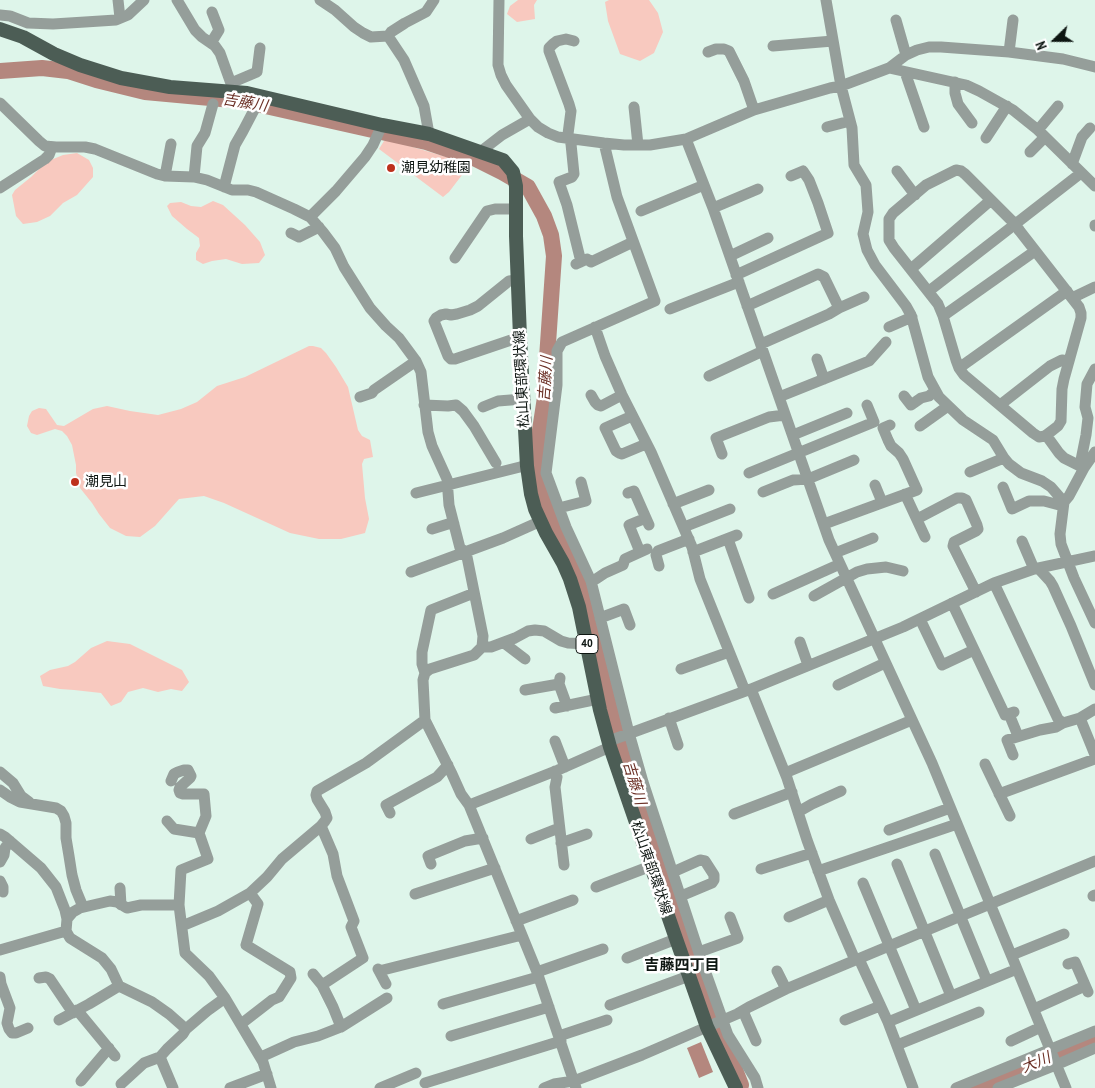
<!DOCTYPE html>
<html>
<head>
<meta charset="utf-8">
<style>
	body { margin:0 }
	#map { position:relative; width:1095px; height:1088px; overflow:hidden; background:#def5ea; font-family:"PT Sans Narrow",sans-serif }
	canvas { display:block }
	.north { position:absolute; left:1030px; top:15px; width:50px; height:50px; -webkit-text-stroke:4px #fff; paint-order:stroke; rotate:248deg; font-size:14px; font-weight:700; line-height:20px; text-align:center; color:#0e1612 }
	.north::after { content:''; display:block; margin:auto; width:18px; height:22px; background:#0e1612; clip-path:polygon(50% 0,100% 100%,50% 72%,0 100%) }
</style>
</head>
<body>
<div id="map">
<canvas width="1095" height="1088"></canvas>
<div class="north">N</div>
</div>
<script>
const ctx = document.querySelector('canvas').getContext('2d');
ctx.lineJoin = 'round';
function fillPath(path, color) { ctx.fillStyle = color; ctx.fill(path, 'evenodd'); }
const poly = rows => new Path2D(rows.map(r => 'M' + r).join(''));
function strokePath(path, color, width, dash) { ctx.strokeStyle = color; ctx.lineWidth = width; ctx.lineCap = dash ? 'butt' : 'round'; ctx.setLineDash(dash || []); ctx.stroke(path); }
function label(font, color, halo, rows, align = 'center') {
  ctx.font = font + ' "PT Sans Narrow","Noto Sans JP",sans-serif'; ctx.lineWidth = 5; ctx.setLineDash([]); ctx.textBaseline = 'middle'; ctx.strokeStyle = halo; ctx.fillStyle = color; for (const [text, x, y, turn = 0] of rows) {
    ctx.save(); ctx.translate(x, y); ctx.rotate((+turn || 0) * Math.PI / 180); ctx.textAlign = isNaN(turn) ? turn : align; if (halo) ctx.strokeText(text, 0, 0); ctx.fillText(text, 0, 0); ctx.restore();
  }
}
fillPath(poly([
	[518,0,537,0,534,5,535,19,517,22,507,14,510,6],
	[609,0,649,0,658,13,663,32,654,53,640,61,620,54,608,21,605,2],
	[389,140,450,158,460,167,462,172,462,175,449,192,443,197,379,149,384,141],
	[77,153,89,160,93,168,93,177,77,195,63,203,50,216,37,222,23,224,16,216,12,195,15,190,31,177,46,162,63,155],
	[213,201,223,205,245,225,260,242,265,255,259,263,242,264,226,259,212,261,203,264,196,260,196,253,200,246,199,238,187,229,172,216,167,206,170,203,181,202,191,206,201,207],
	[309,346,313,346,321,348,326,353,336,367,348,387,358,430,362,436,370,440,373,457,364,459,362,464,365,498,369,519,365,533,341,539,319,539,290,533,224,503,204,496,179,499,155,526,140,537,126,536,110,528,99,514,92,503,80,488,76,473,76,465,72,445,67,436,62,431,55,429,37,435,31,433,27,426,29,416,32,411,39,408,46,409,57,425,64,426,93,409,107,406,130,411,158,415,181,409,197,402,217,386,245,377],
	[107,641,130,644,182,670,189,682,182,691,171,689,158,692,143,688,128,692,121,702,111,706,101,693,74,690,60,689,43,686,40,676,50,670,68,666,75,662,91,648]
]), '#f8c9bf');
fillPath(poly([
	[701,1042,713,1072,699,1078,687,1048]
]), '#b4877e');
strokePath(poly([
	[0,71,42,68,68,71,96,80,145,92,243,101,426,142,476,159,502,172,528,187,544,216,551,235,554,256,547,358,546,391,536,456,537,472,539,484,552,515,582,579,613,715,646,820,702,986,741,1085],
	[977,1088,1095,1039]
]), '#b4877e', 16);
strokePath(poly([
	[118,0,120,18],
	[177,0,195,30,202,37,215,46,220,53,234,92],
	[320,0,335,10,354,27,363,33,371,37,388,36,404,60,424,106,429,134],
	[499,0,498,65,501,75,506,85,530,119,538,127,548,133,558,137,604,143,624,145,650,145,686,139,754,110,830,88,841,86,889,68,906,55,917,50,929,47,941,47,1009,52,1063,59,1095,67],
	[826,0,841,86,852,128,854,165,866,185,868,212,863,234,867,250,875,265,906,306,911,315,928,377,939,397,963,420,993,440,1004,458,1009,464,1021,473,1042,481,1051,487,1064,502,1060,534,1061,544,1074,578,1095,623],
	[0,15,10,16,28,23,53,24,85,22,116,20,128,15,144,0],
	[896,20,906,55],
	[388,36,391,32,405,23,426,12,434,0],
	[574,41,566,39,557,41,553,44,549,48,549,51,569,104,571,111,568,134,571,144,574,174,572,177,559,182,567,205,581,262],
	[211,43,219,30,212,12],
	[773,46,833,41],
	[708,52,716,49,724,49,729,51,744,81,754,110],
	[1009,52,1013,20],
	[889,68,966,85,979,91,1013,110,1038,130,1095,186],
	[905,72,924,127],
	[955,82,955,93,958,104,972,123],
	[231,83,257,72,260,48],
	[0,103,39,141,45,146,56,147,85,147,95,149,157,174,165,176,194,177,207,180,232,190,248,190,256,192,294,209,310,217,323,232,335,248,344,267,370,308,386,326,399,338,416,361,421,372,428,432,432,446,447,479,449,505,460,548,466,552,483,636,482,647,474,655,430,669,425,673,423,680,425,720,452,774,461,794,469,805,537,972,576,1088],
	[634,107,638,145],
	[827,127,850,121],
	[1038,130,1058,106],
	[986,138,1007,106],
	[686,139,713,208,829,540,932,763,1017,969,1066,1088],
	[604,143,617,197,655,301,562,342,557,351,557,385,546,473,566,527,591,581,629,733,643,782,701,959,728,1035,755,1078,758,1088],
	[480,152,502,135,530,119],
	[1030,152,1045,137],
	[1072,164,1082,137,1090,128],
	[897,171,915,195],
	[165,176,171,144],
	[194,177,197,146,205,133,213,104],
	[224,187,235,145,243,131,254,110],
	[0,188,45,159,49,155,52,147],
	[713,208,758,189],
	[641,211,704,185],
	[310,217,336,191,365,157,373,145,382,125],
	[1012,221,965,174,961,171,956,170,926,185,893,213,889,219,889,240,894,248,938,304,943,316,956,360,959,368,964,375,1033,433,1039,437,1045,436,1049,433,1058,426,1061,421,1062,389,1064,379,1081,318,1081,313,1079,307,1019,230],
	[1095,225,1095,226],
	[291,233,299,237,319,227],
	[730,256,768,238],
	[455,258,487,211,495,209,516,209],
	[576,264,587,259,591,262,633,242],
	[911,269,991,200],
	[736,275,828,233,818,203,809,180,803,171,791,176],
	[517,280,509,281,478,306,470,310,457,314,451,315,446,314,441,315,436,318,434,321,448,356,451,359,455,359,520,337],
	[929,291,1081,173],
	[1072,298,1095,287],
	[747,306,818,274,824,277,839,308],
	[670,309,739,282],
	[943,316,1035,251],
	[595,327,605,356,622,395,651,452,692,547,700,579,745,691],
	[889,327,912,317],
	[761,344,829,314,839,308,864,297],
	[817,359,824,379],
	[959,368,1067,291],
	[709,376,763,351],
	[591,395,595,402,598,405,601,406,622,395],
	[904,396,911,405,921,398,929,396,935,391],
	[360,397,372,393,374,390,416,361],
	[779,397,869,361,886,342],
	[424,405,448,406,456,405,463,411,474,426,496,463],
	[1000,405,1050,366,1062,360,1068,361],
	[483,407,498,401,523,399],
	[632,416,605,428,616,451,619,453,622,454,646,444],
	[920,426,948,406],
	[793,435,847,413],
	[1046,435,1059,453,1064,458,1084,468],
	[722,454,716,438,769,417,785,415],
	[1080,465,1086,435,1088,418,1085,407,1087,384,1095,369],
	[970,472,1004,458],
	[749,473,874,422,867,405],
	[875,485,882,502],
	[1003,487,1012,509,1029,501,1044,501,1063,506],
	[763,492,793,480,808,479,854,460],
	[416,493,520,467,527,466],
	[628,493,634,491,649,525],
	[905,494,925,537],
	[1064,502,1069,496,1084,468,1095,452],
	[673,504,709,490],
	[559,508,586,501,581,482],
	[917,519,957,498,962,498,966,500,977,525,978,529,976,531,954,542,953,546,976,592],
	[824,524,917,490,903,459,899,453,891,446,888,440,883,428,890,425],
	[684,527,730,509],
	[432,529,448,524,454,524],
	[728,539,749,598],
	[1022,541,1034,569],
	[640,552,629,525,646,518],
	[693,552,737,535],
	[835,553,873,538],
	[659,566,656,555,658,551,689,539],
	[1038,568,1050,581,1053,586,1071,626,1095,685],
	[411,572,503,538,541,521],
	[591,581,596,579,605,573,623,565,625,559,647,549],
	[994,583,1058,719,1063,723],
	[773,594,840,564],
	[814,596,857,572,867,569,886,567,903,571],
	[952,603,1005,715,1014,712],
	[600,618,624,609,630,625],
	[920,619,942,665,974,650],
	[800,642,808,665],
	[504,643,525,659],
	[482,647,491,647,515,638,528,631,535,630,544,631,561,641,568,643,587,644],
	[681,669,729,652],
	[425,673,422,664,422,652,431,610,474,593],
	[560,678,559,684,567,706],
	[838,685,885,663],
	[751,689,787,778,807,840,829,900,855,960],
	[525,690,559,684],
	[555,708,598,699],
	[1009,714,1018,736],
	[669,718,678,745],
	[1080,718,1095,755],
	[555,741,565,767],
	[609,741,751,689,903,627,994,583,1034,569,1095,556],
	[1013,755,1007,740,1040,730,1056,727,1063,723,1080,718,1095,709],
	[985,764,1010,816],
	[555,771,557,777,555,787,564,865],
	[0,772,13,783,21,796,29,802],
	[785,773,912,720],
	[171,781,174,774,178,772,184,770,188,770,191,776,190,778,180,787,179,790,180,793,183,794,204,794,206,816,199,833,208,859,181,870,179,905,185,953,209,976,225,998,263,1062,271,1088],
	[0,790,10,797,20,802,56,808,61,811,64,816,66,823,66,838,69,856,72,875,76,890,83,907],
	[999,794,1095,759],
	[469,805,558,770,610,747],
	[798,812,812,804,841,791],
	[390,813,386,805,437,777,448,765],
	[734,814,792,792],
	[167,821,174,829,199,833],
	[889,830,950,808],
	[0,834,5,837,41,868,56,887,65,910,67,919,66,931,0,950],
	[531,839,559,828],
	[561,843,587,834],
	[935,854,987,981],
	[0,862,4,855,5,848,10,841],
	[431,864,428,856,465,841,483,838],
	[897,864,951,996],
	[761,869,812,853],
	[818,871,957,824],
	[673,872,700,860,705,861,714,875,714,880,712,883,681,896],
	[0,881,3,887,3,892],
	[863,883,916,1010],
	[596,887,651,866],
	[120,888,121,905],
	[415,894,495,868],
	[1093,896,1095,895],
	[789,917,829,900],
	[67,919,73,912,80,908,110,901,117,902,127,908,141,905,179,905],
	[516,921,573,900],
	[182,926,218,911,250,893,267,877,282,859,321,826,325,821,327,818,325,812,317,799,316,795,317,791,366,763,425,720],
	[66,931,70,938,102,958,111,969,119,986,152,1002,169,1014,186,1029],
	[699,952,738,938,730,917],
	[1012,955,1064,934],
	[627,958,676,939],
	[859,959,888,1022,913,1088],
	[1068,964,1075,962,1088,992],
	[378,969,386,984],
	[379,971,522,935],
	[777,971,786,989],
	[537,972,603,949],
	[313,974,322,985],
	[0,977,1,984,10,1008,7,1023,9,1029,12,1033,16,1033,28,1028],
	[39,978,46,977,50,979,73,1013],
	[443,1004,538,977],
	[610,1005,689,976],
	[1034,1009,1085,986],
	[77,1010,115,1056],
	[743,1011,756,1041],
	[59,1020,89,1004,119,986],
	[845,1020,880,1006],
	[888,1022,1017,969],
	[241,1024,272,1000,279,997,291,978,290,972,246,945,258,904,250,893],
	[341,1027,387,998],
	[451,1036,549,1007],
	[559,1036,607,1020],
	[1011,1041,1041,1027],
	[897,1045,979,1012],
	[261,1057,294,1042,318,1036,341,1027,333,1007,322,985,363,958,351,927,354,921,337,876,333,854,321,826],
	[81,1081,109,1048],
	[425,1083,561,1041],
	[121,1084,144,1063,160,1057],
	[173,1088,160,1057,167,1049,183,1034,186,1029,207,1011,225,998],
	[230,1088,267,1074],
	[380,1088,416,1073],
	[544,1088,554,1084,574,1081,642,1055,737,1014,749,1007,786,989,961,916,1095,861],
	[956,1088,1095,1031],
	[998,1088,1056,1065,1095,1048]
]), '#959e9a', 11);
strokePath(poly([
	[0,29,23,37,54,54,80,65,121,78,170,87,247,93,382,125,429,134,503,160,513,172,516,186,516,236,520,337,527,466,531,494,535,509,546,533,563,563,570,579,579,607,600,710,610,747,674,933,707,1027,736,1088]
]), '#4c5d55', 14);
strokePath(poly([
	[1012,221,1019,230]
]), '#959e9a', 11);
for (const [x, y, r, color] of [
	[391,168,5,"#bd311c"],
	[75,482,5,"#bd311c"]
]) { const dot = new Path2D(); dot.arc(x, y, r, 0, 2 * Math.PI); ctx.fillStyle = color; ctx.fill(dot); strokePath(dot, '#fff', 2); }
for (const [x, y, w] of [
	[587,644,22]
]) { const box = new Path2D(); box.roundRect(x - w / 2, y - 9.5, w, 19, 4); ctx.fillStyle = '#fff'; ctx.fill(box); strokePath(box, '#0e1612', 1); }
label('bold 12px', '#0e1612', null, [
	["40",587,644]
]);
label('14px', '#0e1612', '#fff', [
	["潮見幼稚園",401,168],
	["潮見山",85,482]
], 'left');
label('14px', '#0e1612', '#fff', [
	["松山東部環状線",522,379,-93],
	["松山東部環状線",651,868,71]
]);
label('italic 15px', '#6c3127', '#fff', [
	["吉藤川",245,103,9],
	["吉藤川",546,379,-86],
	["吉藤川",634,783,73],
	["大川",1036,1063,-23]
]);
label('bold 15px', '#0e1612', '#fff', [
	["吉藤四丁目",682,966]
]);
</script>
</body>
</html>
